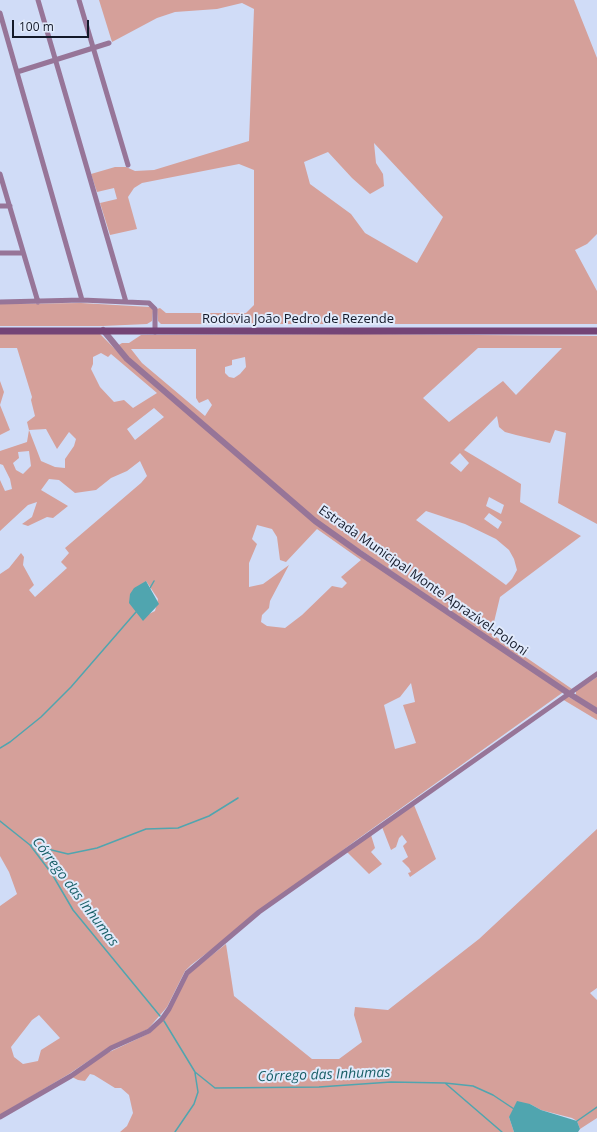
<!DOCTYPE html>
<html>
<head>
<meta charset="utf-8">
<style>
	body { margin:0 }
	#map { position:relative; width:597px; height:1132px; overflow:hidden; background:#d0dcf7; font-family:"Open Sans",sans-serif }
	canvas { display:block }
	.scale { position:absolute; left:12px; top:20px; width:77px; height:18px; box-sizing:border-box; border:2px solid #131929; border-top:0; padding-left:5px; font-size:12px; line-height:14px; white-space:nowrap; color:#131929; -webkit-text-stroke:3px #e1eafb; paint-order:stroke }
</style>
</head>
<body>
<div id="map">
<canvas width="597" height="1132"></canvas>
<div class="scale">100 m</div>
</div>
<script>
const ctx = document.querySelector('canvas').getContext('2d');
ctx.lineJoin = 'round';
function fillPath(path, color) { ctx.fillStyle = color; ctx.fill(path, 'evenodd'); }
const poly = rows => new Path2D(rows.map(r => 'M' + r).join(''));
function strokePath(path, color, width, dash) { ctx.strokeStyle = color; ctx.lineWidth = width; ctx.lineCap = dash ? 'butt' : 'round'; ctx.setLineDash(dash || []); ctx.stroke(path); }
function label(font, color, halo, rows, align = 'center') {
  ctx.font = font + ' "Open Sans",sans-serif'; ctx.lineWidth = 4; ctx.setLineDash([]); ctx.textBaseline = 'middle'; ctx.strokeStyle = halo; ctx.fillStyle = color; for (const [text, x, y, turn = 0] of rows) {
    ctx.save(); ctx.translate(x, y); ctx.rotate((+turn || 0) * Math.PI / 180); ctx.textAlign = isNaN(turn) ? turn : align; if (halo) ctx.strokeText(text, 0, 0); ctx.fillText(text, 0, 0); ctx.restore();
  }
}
fillPath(poly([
	[99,0,574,0,597,58,597,234,587,244,575,250,597,291,597,324,161,324,158,321,157,309,160,308,166,313,246,313,254,305,254,170,239,164,142,183,134,188,128,197,137,229,110,235,100,203,117,199,114,188,97,192,91,174,115,167,126,167,135,171,154,170,249,141,254,9,242,3,217,9,175,12,157,18,112,42],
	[374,143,443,217,417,263,365,233,351,214,310,184,304,162,328,152,352,178,370,194,384,186,383,174,376,163],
	[81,303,150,307,153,310,152,321,147,324,103,326,0,326,0,304],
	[99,333,126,360,314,522,562,692,562,693,355,841,191,965,185,971,167,1007,148,1029,109,1047,69,1074,0,1115,0,906,17,894,9,872,0,856,0,574,9,568,21,553,24,557,23,565,34,585,29,590,35,597,67,568,61,562,69,553,65,548,141,483,147,476,140,461,127,471,111,478,96,490,75,493,59,480,49,479,41,490,68,506,53,518,47,517,28,526,22,524,32,517,37,502,28,505,0,531,0,480,5,491,12,489,10,479,3,465,0,464,0,451,27,442,29,430,27,422,35,416,31,400,32,397,17,348,0,348,0,334],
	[101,353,108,357,111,354,157,393,133,408,124,400,114,402,100,387,91,369,93,364,93,357],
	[154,408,164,417,135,440,127,429],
	[46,429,57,449,69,432,76,439,74,446,65,459,65,468,55,467,41,461,29,430],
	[29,451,31,466,23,474,16,470,13,463,19,458,18,452],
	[257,525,272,529,277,537,280,560,286,562,317,529,361,560,341,577,347,583,342,588,332,586,302,615,285,628,267,626,261,622,262,615,269,608,270,601,289,565,263,584,249,587,249,563,257,544,252,539],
	[146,581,158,599,155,611,149,614],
	[411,683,415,702,403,705,416,743,395,749,384,705,400,697],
	[39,1015,60,1038,41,1050,38,1061,23,1064,14,1057,11,1047,32,1020],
	[359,334,597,336,597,524,558,503,566,433,555,430,550,443,516,435,505,432,499,427,497,416,464,450,521,484,520,502,581,536,500,597,494,622,489,632,572,689,568,691,315,519,129,359,117,346,122,343,129,343,141,335],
	[478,348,562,348,516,395,503,381,449,422,423,398],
	[131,349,196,349,196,398,199,403,208,399,212,405,205,416,142,363],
	[245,357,246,367,240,374,234,378,229,377,225,373,225,367,232,365,232,360],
	[460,453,469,463,461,472,450,463],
	[489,497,504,505,501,514,486,506],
	[426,511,465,524,496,539,509,550,514,559,517,570,512,579,506,585,416,520],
	[489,513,502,522,498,529,484,519],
	[0,381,4,392,0,405,10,430,0,435],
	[597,677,597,708,576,695,576,691],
	[567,696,597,713,597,720,562,699],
	[414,805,436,859,410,877,408,873,411,872,409,868,402,861,408,857,403,846,407,842,402,835,399,838,396,847,391,850,382,827],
	[597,829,597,988,590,993,597,1000,597,1118,580,1129,577,1121,572,1118,541,1110,530,1104,509,1117,514,1132,120,1132,127,1126,133,1113,129,1095,121,1088,115,1088,94,1075,90,1074,85,1081,78,1080,72,1077,103,1055,150,1033,168,1014,189,973,226,944,234,996,312,1059,339,1059,362,1042,354,1015,355,1007,388,1010,479,939],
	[371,835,375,848,371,852,382,864,369,874,347,852]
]), '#d5a09a');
fillPath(poly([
	[146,581,159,604,143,621,129,603,130,594,134,588],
	[517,1101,530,1104,541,1110,577,1121,580,1129,578,1132,514,1132,509,1117]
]), '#50a5af');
strokePath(poly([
	[150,588,154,581],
	[0,748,10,742,41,717,71,687,136,612],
	[0,821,30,845,52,874,73,910,160,1016],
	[31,845,68,854,97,848,146,829,178,828,209,816,238,798],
	[164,1021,195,1072,215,1088,319,1087,391,1082,445,1083,502,1132],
	[445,1083,473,1086,493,1095,514,1109],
	[577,1121,597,1107],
	[175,1132,194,1104,198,1092,195,1073]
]), '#50a5af', 1.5);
strokePath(poly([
	[38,0,126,302],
	[79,0,128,165],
	[0,13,82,300],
	[17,72,109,43],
	[0,174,38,302],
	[0,206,10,206],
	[0,253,23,253],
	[0,302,82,300,149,303,155,309,155,332],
	[0,1117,71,1076,111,1048,149,1031,162,1019,169,1009,187,973,259,912,597,674]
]), '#977598', 5);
strokePath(poly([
	[103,330,127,359,315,521,360,553,568,693,597,711]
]), '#977598', 6);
strokePath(poly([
	[0,331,597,331]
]), '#744476', 7);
label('13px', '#131929', '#e1eafb', [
	["Rodovia João Pedro de Rezende",298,319],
	["Estrada Municipal Monte Aprazível-Poloni",423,581,35]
]);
label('italic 14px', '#185f67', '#e1eafb', [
	["Córrego das Inhumas",75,892,53],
	["Córrego das Inhumas",324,1075,-2]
]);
</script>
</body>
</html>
